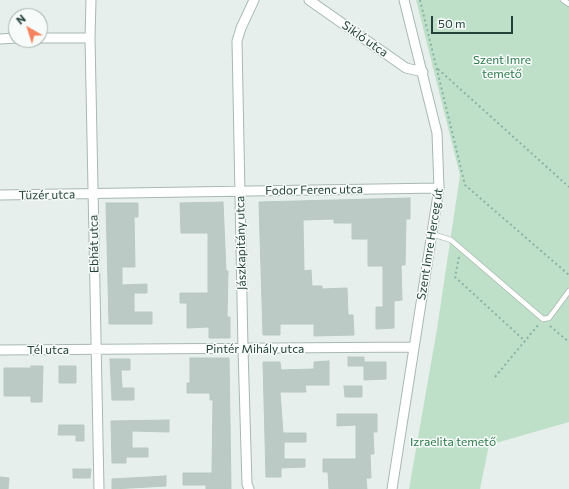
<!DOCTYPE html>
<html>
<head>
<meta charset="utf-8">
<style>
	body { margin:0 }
	#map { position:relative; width:569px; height:489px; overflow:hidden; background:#e6efeb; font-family:Commissioner,sans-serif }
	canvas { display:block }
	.north { position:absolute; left:8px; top:8px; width:40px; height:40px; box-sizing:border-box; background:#f7fbf9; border:1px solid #a3b1ad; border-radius:50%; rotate:321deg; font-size:11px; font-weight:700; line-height:16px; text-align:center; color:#24423a }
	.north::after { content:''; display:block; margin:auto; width:14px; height:18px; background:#f4845f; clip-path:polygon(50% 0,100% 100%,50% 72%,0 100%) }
	.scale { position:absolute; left:431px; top:16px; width:82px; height:18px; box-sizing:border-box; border:2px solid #24423a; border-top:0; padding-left:5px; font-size:12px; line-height:14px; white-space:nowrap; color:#24423a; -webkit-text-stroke:3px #f7fbf9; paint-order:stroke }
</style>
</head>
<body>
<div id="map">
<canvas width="569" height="489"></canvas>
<div class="north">N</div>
<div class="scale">50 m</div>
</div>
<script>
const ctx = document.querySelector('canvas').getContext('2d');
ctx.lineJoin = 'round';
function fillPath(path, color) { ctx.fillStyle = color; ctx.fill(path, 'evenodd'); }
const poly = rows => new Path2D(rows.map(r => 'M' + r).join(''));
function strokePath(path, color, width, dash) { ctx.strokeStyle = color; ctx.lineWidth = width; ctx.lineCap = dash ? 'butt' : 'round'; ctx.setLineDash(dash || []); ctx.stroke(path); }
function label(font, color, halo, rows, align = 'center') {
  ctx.font = font + ' Commissioner,sans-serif'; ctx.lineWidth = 3; ctx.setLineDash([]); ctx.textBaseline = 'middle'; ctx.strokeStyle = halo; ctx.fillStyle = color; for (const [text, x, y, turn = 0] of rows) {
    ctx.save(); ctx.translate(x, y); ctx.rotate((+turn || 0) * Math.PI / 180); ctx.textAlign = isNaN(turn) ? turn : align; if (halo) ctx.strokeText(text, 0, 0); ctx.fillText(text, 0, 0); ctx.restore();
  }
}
fillPath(poly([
	[416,0,569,0,569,422,489,445,480,489,409,489,437,329,460,175]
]), '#bfe0c8');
const building = poly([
	[410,198,410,219,406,219,405,265,401,265,402,300,394,301,394,328,376,329,376,307,383,307,383,266,368,266,368,239,352,239,352,223,334,223,334,219,303,220,304,271,311,270,312,286,322,286,322,289,347,288,348,315,353,315,354,335,314,336,314,324,280,324,280,335,263,335,259,202,410,198],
	[223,202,226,271,228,271,227,317,230,317,230,338,209,338,209,327,187,328,187,303,180,303,180,293,208,293,208,233,181,233,180,203,223,202],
	[106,203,138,203,138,217,134,217,135,267,122,267,122,285,147,284,147,293,134,293,134,312,152,312,152,324,109,324,106,203],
	[348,357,364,357,364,366,348,366,348,357],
	[190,358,229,358,231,489,206,489,206,485,183,485,183,473,212,473,213,400,210,400,210,393,187,393,187,383,190,383,190,358],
	[110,359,130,359,130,370,121,370,122,388,134,388,134,400,112,400,110,359],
	[329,361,329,385,305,385,306,392,280,392,283,433,306,433,306,442,284,442,284,459,305,459,305,467,281,468,281,477,266,477,263,362,280,362,281,370,314,369,314,362,329,361],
	[364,362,386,362,386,379,364,380,364,362],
	[31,366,43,366,42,402,31,402,31,396,4,396,4,368,31,368,31,366],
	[59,366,76,366,76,383,59,383,59,366],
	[344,386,362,386,362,397,345,397,344,386],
	[337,414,377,414,377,432,373,432,374,454,370,454,371,478,366,478,367,489,329,489,328,472,323,472,323,459,356,459,356,425,337,426,337,414],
	[169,420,169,432,132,431,132,448,148,448,148,457,126,457,126,463,112,463,111,421,169,420],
	[59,425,84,425,84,441,76,441,76,435,58,435,59,425],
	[73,469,91,469,90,478,73,478,73,469],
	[166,476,166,486,112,489,112,479,166,476],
	[0,477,9,478,8,489,0,489,0,477]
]);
fillPath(building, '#bbcac4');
strokePath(building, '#b8c9c2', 1);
const service = poly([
	[563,0,569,4],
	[432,234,451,240,543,319,549,318,569,291]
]);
const minor = poly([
	[91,0,90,38,99,489],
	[309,0,406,68,423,72],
	[40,38,90,38],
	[0,39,16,38],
	[0,195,439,188],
	[0,350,414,347],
	[249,489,247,484,243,349,237,41,241,28,254,0],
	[392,489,439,188,437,133,404,0]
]);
strokePath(service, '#a8b8b2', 6);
strokePath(minor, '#a8b8b2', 11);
strokePath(poly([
	[420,0,465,185,569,275],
	[438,69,569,187],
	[459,257,455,277,525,341],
	[550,326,569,342],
	[495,377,539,324]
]), '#86b3a5', 2, [2, 3]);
strokePath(service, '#fff', 4.5);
strokePath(minor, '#fff', 9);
label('12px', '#24423a', '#f7fbf9', [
	["Sikló utca",365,39,35],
	["Fodor Ferenc utca",314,190,-1],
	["Tüzér utca",47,195,-1],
	["Jászkapitány utca",241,243,-91],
	["Ebhát utca",94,244,-91],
	["Szent Imre Herceg út",430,244,-81],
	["Pintér Mihály utca",255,349],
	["Tél utca",48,350]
]);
label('12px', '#2d7a4b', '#f7fbf9', [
	["Szent Imre",502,60],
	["temető",502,74],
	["Izraelita temető",453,442]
]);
</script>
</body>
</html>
